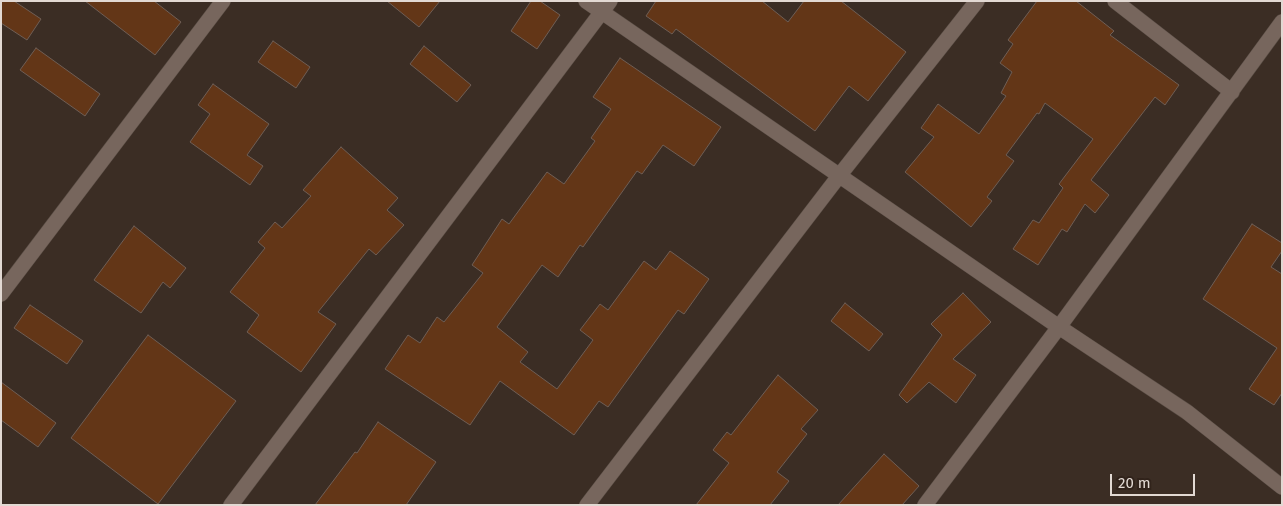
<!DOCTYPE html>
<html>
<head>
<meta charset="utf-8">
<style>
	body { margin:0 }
	#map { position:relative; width:1283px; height:506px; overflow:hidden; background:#3b2d24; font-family:"Fira Sans",sans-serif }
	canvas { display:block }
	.frame { position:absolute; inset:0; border:2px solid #e2d9d3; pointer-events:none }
	.scale { position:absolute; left:1110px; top:474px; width:85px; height:22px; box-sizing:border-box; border:2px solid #e2d9d3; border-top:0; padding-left:6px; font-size:15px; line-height:18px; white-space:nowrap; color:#e2d9d3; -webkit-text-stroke:4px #31231b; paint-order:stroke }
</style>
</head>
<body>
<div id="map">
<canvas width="1283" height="506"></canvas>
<div class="frame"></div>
<div class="scale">20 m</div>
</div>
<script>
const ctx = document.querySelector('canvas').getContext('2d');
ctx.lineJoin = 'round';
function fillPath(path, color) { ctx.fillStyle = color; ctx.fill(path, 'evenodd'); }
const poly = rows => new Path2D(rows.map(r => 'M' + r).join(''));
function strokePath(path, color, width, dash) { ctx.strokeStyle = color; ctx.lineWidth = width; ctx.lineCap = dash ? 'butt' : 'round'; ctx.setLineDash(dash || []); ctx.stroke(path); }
const building = poly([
	[1,1,14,1,41,19,27,40,1,23,1,1],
	[85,1,154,1,181,22,155,55,85,1],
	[387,1,440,1,419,27,387,1],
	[531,1,540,1,560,15,537,49,511,31,531,1],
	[656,1,762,1,788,22,804,1,841,1,906,52,868,101,849,86,815,131,676,29,672,34,646,16,656,1],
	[1037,1,1076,1,1114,31,1110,35,1179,85,1165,105,1155,97,1091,180,1109,195,1095,213,1085,204,1067,232,1062,229,1038,265,1013,249,1033,220,1039,223,1063,188,1059,184,1093,139,1045,103,1039,114,1037,113,1006,155,1014,161,987,197,992,201,971,227,905,172,934,137,921,128,938,104,979,134,1006,96,1001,93,1012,72,1000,63,1013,44,1008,40,1037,1],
	[273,41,310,67,296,88,258,62,273,41],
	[424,46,471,85,457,102,410,64,424,46],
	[36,48,100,94,85,116,20,70,36,48],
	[620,58,721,127,694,166,663,145,642,174,637,171,583,247,580,245,558,277,542,265,497,327,528,352,520,362,557,389,593,340,580,330,600,304,608,310,644,261,656,270,670,251,709,279,684,314,678,310,608,407,599,401,574,435,500,381,470,425,385,369,408,335,420,343,437,317,444,322,483,273,472,265,502,219,509,224,547,172,564,184,595,141,591,138,611,109,593,97,620,58],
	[213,84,269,124,247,155,263,166,250,185,190,142,210,114,198,105,213,84],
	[341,147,398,198,387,210,404,225,376,255,369,249,318,312,336,324,301,372,247,332,259,315,230,292,265,248,258,242,275,222,282,228,311,196,303,190,341,147],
	[1252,224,1282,243,1282,251,1271,267,1282,274,1282,393,1274,405,1249,389,1277,348,1203,299,1252,224],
	[134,226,186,268,170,288,163,282,141,313,94,280,134,226],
	[963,293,991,322,953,359,976,375,956,403,929,382,907,403,899,395,942,335,931,324,963,293],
	[845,303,883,334,869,351,831,321,845,303],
	[30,305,83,341,67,364,14,328,30,305],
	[148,335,236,401,158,504,71,438,148,335],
	[778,375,818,410,801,429,807,434,777,472,789,481,770,505,696,505,729,463,713,450,727,432,731,435,778,375],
	[1,382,56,423,38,447,1,420,1,382],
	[378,422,436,462,406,505,315,505,355,452,357,453,378,422],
	[884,454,919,486,902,505,838,505,884,454]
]);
fillPath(building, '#633617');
strokePath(building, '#6f5e55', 1);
const minor = poly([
	[586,1,1059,327,1187,412,1282,487],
	[1115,1,1232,92],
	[1,294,223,1],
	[231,505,610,1],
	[587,505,839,176,977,1],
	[925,505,1059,327,1282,22]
]);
strokePath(minor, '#584c44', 16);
strokePath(minor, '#77665d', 15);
</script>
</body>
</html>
